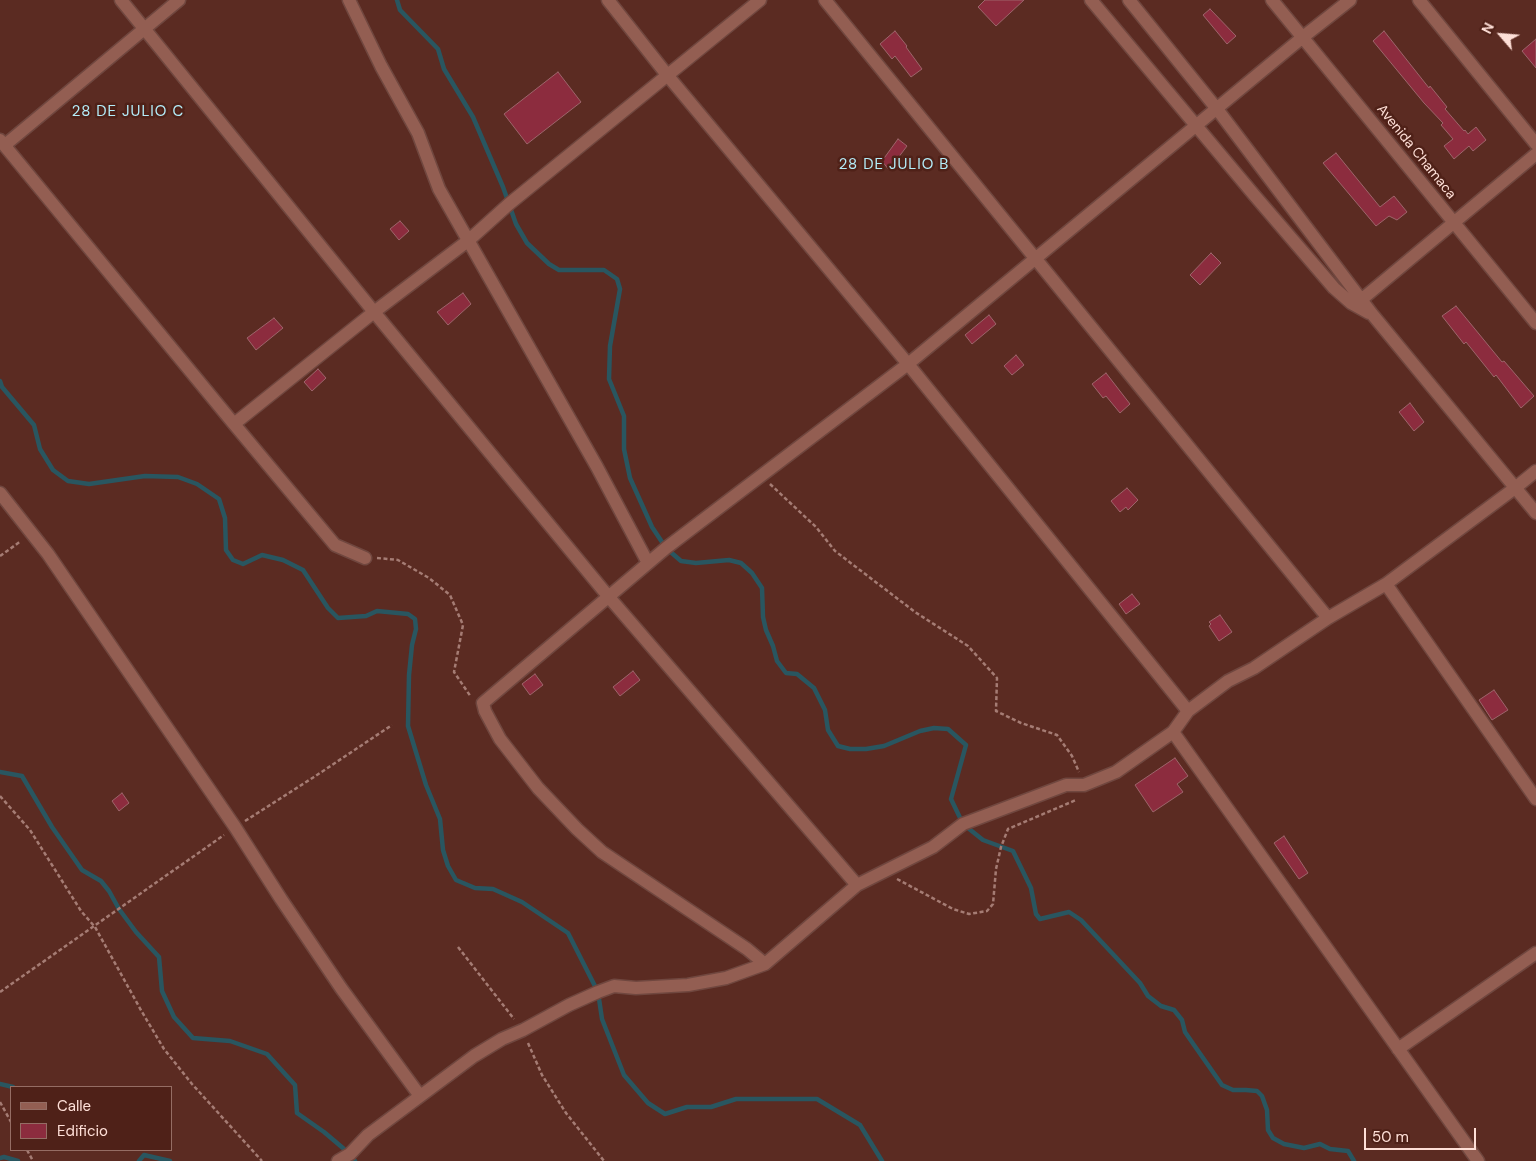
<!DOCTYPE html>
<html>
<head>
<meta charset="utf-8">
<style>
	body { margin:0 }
	#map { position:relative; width:1536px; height:1161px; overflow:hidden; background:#5b2b22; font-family:"DM Sans",sans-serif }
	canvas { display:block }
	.legend { position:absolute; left:10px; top:1086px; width:162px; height:65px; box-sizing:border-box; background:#4f2118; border:1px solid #956d64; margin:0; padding:6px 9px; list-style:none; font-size:15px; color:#fedfd7 }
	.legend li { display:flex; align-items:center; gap:10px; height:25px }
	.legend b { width:25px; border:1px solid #956d64 }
	.north { position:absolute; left:1476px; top:10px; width:50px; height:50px; -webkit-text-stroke:4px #4f2118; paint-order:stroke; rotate:297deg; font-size:14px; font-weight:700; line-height:20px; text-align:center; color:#fedfd7 }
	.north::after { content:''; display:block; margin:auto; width:18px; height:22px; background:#fedfd7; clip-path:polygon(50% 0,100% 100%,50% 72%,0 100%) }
	.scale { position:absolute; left:1364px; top:1128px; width:112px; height:22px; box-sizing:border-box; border:2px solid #fedfd7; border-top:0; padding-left:6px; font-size:15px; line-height:18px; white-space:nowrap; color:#fedfd7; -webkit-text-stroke:4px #4f2118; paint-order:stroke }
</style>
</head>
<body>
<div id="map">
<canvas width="1536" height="1161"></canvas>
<ul class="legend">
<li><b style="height:6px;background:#935e52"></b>Calle</li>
<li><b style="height:14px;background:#8c2c3e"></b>Edificio</li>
</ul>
<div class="north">N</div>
<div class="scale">50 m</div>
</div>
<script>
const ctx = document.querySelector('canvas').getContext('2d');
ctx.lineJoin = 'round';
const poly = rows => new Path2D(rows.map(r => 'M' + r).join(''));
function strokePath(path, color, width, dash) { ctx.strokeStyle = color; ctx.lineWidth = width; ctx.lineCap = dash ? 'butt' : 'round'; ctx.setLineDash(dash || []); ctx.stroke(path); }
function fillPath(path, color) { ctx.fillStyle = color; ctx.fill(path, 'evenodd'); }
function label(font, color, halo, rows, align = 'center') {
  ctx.font = font + ' "DM Sans",sans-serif'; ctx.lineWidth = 5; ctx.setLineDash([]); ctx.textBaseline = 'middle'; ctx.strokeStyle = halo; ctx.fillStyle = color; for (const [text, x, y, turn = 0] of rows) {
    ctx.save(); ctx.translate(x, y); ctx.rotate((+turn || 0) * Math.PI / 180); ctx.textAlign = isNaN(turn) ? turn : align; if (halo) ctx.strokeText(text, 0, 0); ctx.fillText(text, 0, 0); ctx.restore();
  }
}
strokePath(poly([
	[397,0,400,10,438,49,444,69,473,117,503,187,516,224,527,243,549,264,559,270,604,270,617,279,620,289,610,346,609,379,624,416,624,449,630,478,652,527,666,548,681,561,696,563,729,560,741,563,752,573,762,588,763,617,766,630,773,646,777,661,786,673,797,674,814,688,825,710,828,730,838,746,850,749,866,749,884,746,920,731,934,728,948,729,966,745,951,799,963,824,983,840,1013,851,1031,888,1036,914,1040,919,1069,912,1081,920,1140,983,1148,996,1161,1006,1174,1010,1182,1020,1185,1032,1194,1045,1222,1085,1233,1090,1246,1090,1257,1091,1262,1096,1267,1110,1268,1130,1273,1138,1284,1144,1304,1148,1320,1144,1330,1149,1348,1151,1354,1161],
	[0,381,2,387,34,425,40,449,53,470,68,481,89,484,145,476,178,477,197,484,219,499,225,518,226,550,233,560,243,564,262,555,283,560,303,570,328,608,338,618,366,616,377,611,408,614,415,619,416,629,412,645,409,675,408,726,426,785,440,819,443,850,448,866,456,880,475,888,493,889,522,902,568,933,598,992,602,1019,624,1075,648,1103,665,1114,687,1107,711,1107,736,1099,817,1099,860,1125,882,1161],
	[0,772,22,776,52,827,82,870,101,881,109,891,119,909,136,932,159,957,162,991,174,1017,193,1038,230,1041,267,1054,295,1085,297,1113,324,1132,350,1154,355,1161],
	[0,1084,13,1087],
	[0,1158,4,1157,18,1161],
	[139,1161,144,1155,170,1161]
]), '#295660', 4.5);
const building = poly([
	[985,0,1024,0,996,26,978,7,985,0],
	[1210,9,1236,36,1227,44,1203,15,1210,9],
	[895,31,907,46,906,47,922,69,911,77,895,56,892,59,880,44,895,31],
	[1384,31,1429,88,1430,86,1447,107,1445,109,1464,131,1465,130,1468,134,1476,127,1486,140,1473,151,1469,146,1454,159,1444,146,1453,139,1441,125,1443,123,1424,103,1373,41,1384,31],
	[1536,39,1536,68,1522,51,1536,39],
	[558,72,581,102,527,144,504,114,558,72],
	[898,139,907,146,889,170,882,161,898,139],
	[1336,153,1380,207,1394,196,1407,212,1397,220,1389,216,1376,226,1323,163,1336,153],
	[400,221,409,231,399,240,390,229,400,221],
	[1211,253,1221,263,1200,285,1190,275,1211,253],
	[463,293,471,304,448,325,437,312,463,293],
	[1456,306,1502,362,1504,361,1534,396,1521,408,1496,375,1494,377,1466,342,1464,344,1442,316,1456,306],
	[989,315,996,324,972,344,965,335,989,315],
	[274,318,283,328,256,350,247,338,274,318],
	[1016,355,1024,365,1012,375,1004,366,1016,355],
	[318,369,326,378,312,391,304,382,318,369],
	[1106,373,1130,404,1120,413,1106,396,1103,398,1092,384,1106,373],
	[1410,403,1424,422,1414,431,1399,412,1410,403],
	[1127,488,1138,500,1128,510,1126,507,1120,512,1111,501,1127,488],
	[1132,594,1140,604,1126,614,1119,604,1132,594],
	[1220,615,1232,632,1219,641,1209,626,1211,624,1209,622,1220,615],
	[633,671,640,680,620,696,613,687,633,671],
	[535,674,543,685,530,695,522,684,535,674],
	[1494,690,1508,710,1492,720,1479,700,1494,690],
	[1175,758,1188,776,1177,784,1183,792,1153,812,1135,785,1175,758],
	[122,793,129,803,119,811,112,801,122,793],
	[1284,836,1308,873,1299,879,1274,843,1284,836]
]);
fillPath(building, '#8c2c3e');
strokePath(building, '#9d656b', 1);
const minor = poly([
	[121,0,374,312,608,596,857,885],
	[349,0,381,66,418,133,439,189,597,467,648,563],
	[608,0,668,76,908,364,1188,711],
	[825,0,1328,618],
	[1091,0,1255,196,1334,288,1351,303,1369,313],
	[1129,0,1217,109,1372,314,1536,513],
	[1272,0,1536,323],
	[1419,0,1536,144],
	[0,140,234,424,335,545,365,558],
	[5,145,179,0],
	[1361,300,1536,154],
	[234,424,374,312,469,240,509,204,760,0],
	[0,493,48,554,235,827,281,899,341,988,420,1096],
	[1386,584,1536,799],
	[1173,732,1478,1161],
	[765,964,747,949,602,852,577,829,538,788,500,739,485,711,483,703,666,548,908,364,1303,37,1350,0],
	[1398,1049,1536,953],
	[338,1161,350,1154,368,1135,474,1056,502,1039,523,1030,569,1005,598,992,614,986,636,988,688,985,726,978,765,964,857,885,933,847,963,824,1066,785,1084,785,1116,772,1173,732,1188,711,1228,681,1254,668,1328,618,1386,584,1515,488,1536,471]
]);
strokePath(minor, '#70473f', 15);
strokePath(poly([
	[770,484,816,527,835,551,915,612,968,646,997,678,996,711,1021,723,1057,735,1072,756,1079,772],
	[0,556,21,541],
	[377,558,398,560,429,578,450,595,463,625,454,672,471,697],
	[0,796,30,830,81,911,95,927,142,1012,164,1049,192,1084,262,1161],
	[245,821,314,777,392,725],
	[897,879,953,909,969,914,987,911,993,904,996,869,1001,847,1008,829,1076,800],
	[458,947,514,1019],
	[0,992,224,835],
	[528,1043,542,1075,566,1113,604,1161],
	[0,1102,11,1122],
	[27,1150,33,1161]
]), '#a57c74', 2.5, [4, 2.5]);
strokePath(minor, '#935e52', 12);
label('14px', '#fedfd7', '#4f2118', [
	["Avenida Chamaca",1416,152,51]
]);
ctx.letterSpacing = '1px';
label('15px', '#b4edf9', '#4f2118', [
	["28 DE JULIO C",128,112],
	["28 DE JULIO B",894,165]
]);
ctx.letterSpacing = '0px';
</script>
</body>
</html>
